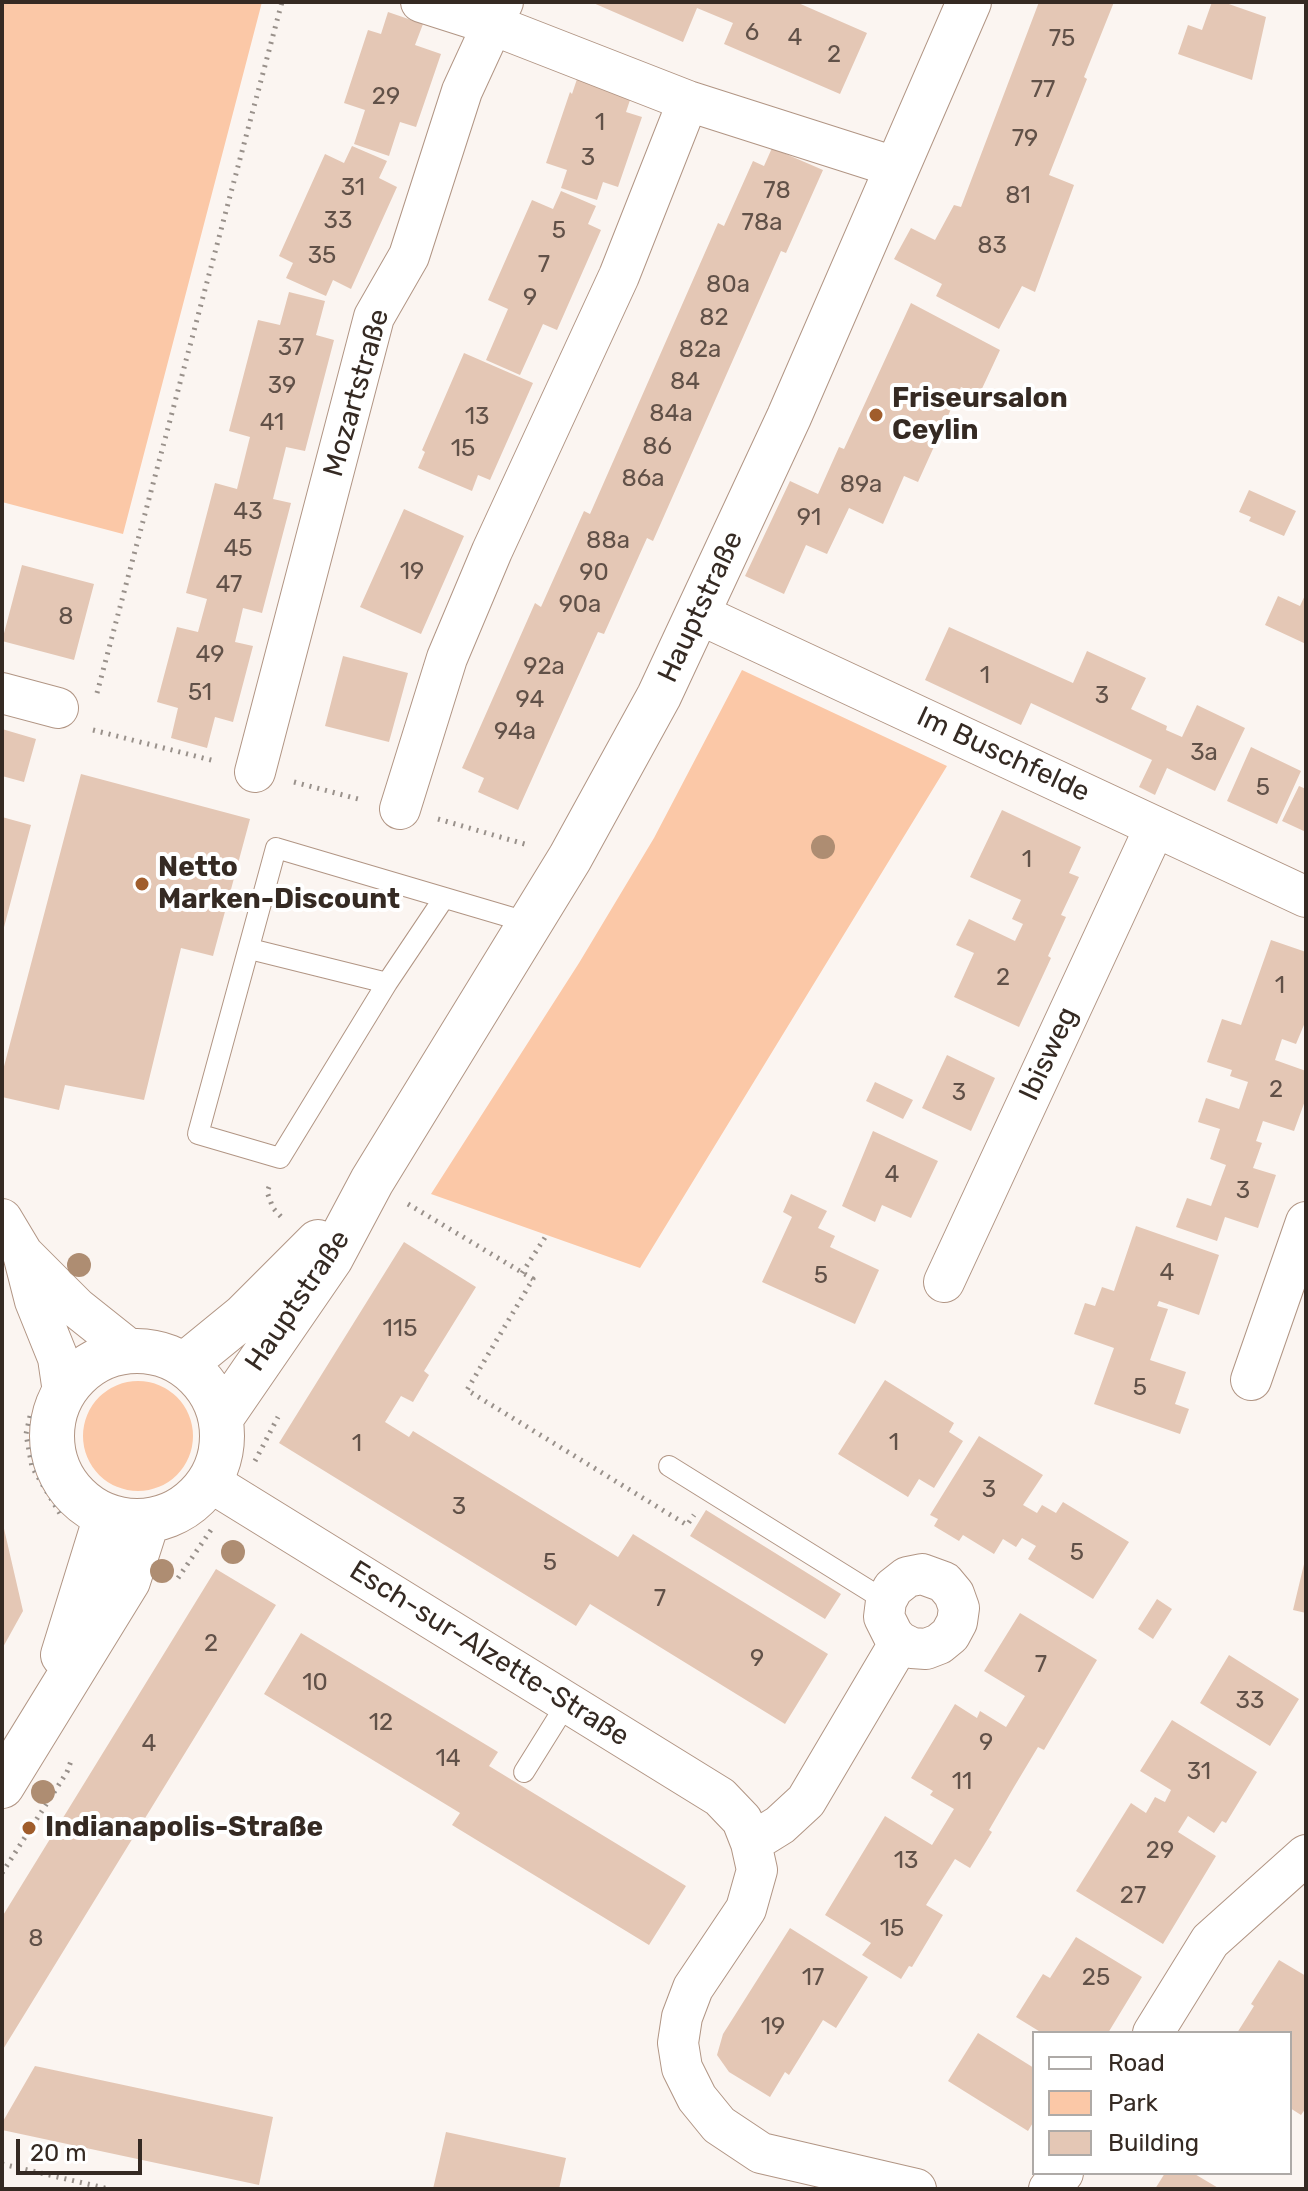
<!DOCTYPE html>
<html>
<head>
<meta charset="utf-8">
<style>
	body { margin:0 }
	#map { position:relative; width:1308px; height:2191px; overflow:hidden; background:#fbf5f1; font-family:Rubik,sans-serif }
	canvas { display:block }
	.frame { position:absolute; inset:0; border:4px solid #352a23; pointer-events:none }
	.legend { position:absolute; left:1032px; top:2031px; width:260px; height:144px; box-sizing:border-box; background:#fff; border:2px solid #aeaaa7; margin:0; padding:10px 14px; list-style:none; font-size:24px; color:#352a23 }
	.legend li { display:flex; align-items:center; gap:16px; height:40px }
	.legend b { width:40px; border:2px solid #aeaaa7 }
	.scale { position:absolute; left:16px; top:2139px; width:126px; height:36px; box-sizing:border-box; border:4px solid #352a23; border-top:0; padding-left:10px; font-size:24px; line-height:28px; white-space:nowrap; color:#352a23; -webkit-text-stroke:6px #fff; paint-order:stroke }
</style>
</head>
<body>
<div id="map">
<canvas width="1308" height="2191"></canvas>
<div class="frame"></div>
<ul class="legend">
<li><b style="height:10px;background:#fff"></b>Road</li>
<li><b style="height:22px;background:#fbc8a7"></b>Park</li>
<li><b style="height:22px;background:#e4c7b5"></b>Building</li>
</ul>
<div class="scale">20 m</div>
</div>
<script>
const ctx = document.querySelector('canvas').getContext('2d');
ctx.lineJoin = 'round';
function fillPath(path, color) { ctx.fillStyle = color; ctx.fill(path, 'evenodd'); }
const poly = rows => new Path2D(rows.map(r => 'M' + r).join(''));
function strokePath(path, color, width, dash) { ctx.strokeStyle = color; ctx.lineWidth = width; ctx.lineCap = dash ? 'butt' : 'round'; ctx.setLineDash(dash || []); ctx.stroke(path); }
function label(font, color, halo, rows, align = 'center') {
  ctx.font = font + ' Rubik,sans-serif'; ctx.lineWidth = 8; ctx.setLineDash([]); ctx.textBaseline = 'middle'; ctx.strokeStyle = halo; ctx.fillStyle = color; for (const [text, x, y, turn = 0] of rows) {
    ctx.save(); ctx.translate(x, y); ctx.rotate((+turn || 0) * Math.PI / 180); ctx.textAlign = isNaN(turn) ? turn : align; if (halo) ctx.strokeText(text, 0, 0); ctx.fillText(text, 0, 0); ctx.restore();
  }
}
fillPath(poly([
	[2,2,262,2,123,534,2,502],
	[742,670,947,766,640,1268,431,1194,579,963,654,838],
	'83 1436a55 55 0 1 1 110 0a55 55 0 1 1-110 0Z'
]), '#fbc8a7');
fillPath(poly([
	[591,2,796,2,867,33,840,94,724,44,733,23,697,8,683,42],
	[1039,2,1114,2,1084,77,1087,79,1049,175,1074,185,1035,292,1022,286,999,329,936,296,942,284,894,259,911,228,935,240,954,205,961,207],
	[1212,2,1223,2,1266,17,1252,80,1178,54,1188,25,1202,30],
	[388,12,423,24,415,45,441,54,416,127,400,122,389,156,354,144,365,110,344,103,368,30,381,34],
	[578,76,632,94,626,112,642,117,618,187,603,182,597,200,561,188,567,170,546,163,570,92,572,94],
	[352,146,387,161,379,178,397,187,351,289,333,280,326,296,286,278,293,263,279,256,325,154,344,163],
	[772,148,823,170,786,253,781,251,653,541,647,538,604,634,598,632,518,810,478,792,484,778,462,768,535,603,541,607,584,511,590,514,718,223,724,226,753,161,764,166],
	[561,191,596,206,588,224,601,230,557,330,543,324,520,375,486,360,508,309,488,300,532,200,553,209],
	[289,292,325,301,316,335,334,340,305,451,286,447,273,499,291,503,262,613,243,608,235,642,253,646,233,722,215,717,207,748,171,738,178,708,157,702,177,627,198,632,207,599,186,593,215,483,237,489,250,437,229,431,258,320,280,325],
	[911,303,1000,350,979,395,961,387,918,482,904,476,883,524,849,508,827,554,806,545,784,594,745,576,790,481,818,494,839,447,844,449],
	[464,353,533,383,490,480,478,475,472,491,418,468,425,452,422,450],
	[1249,490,1296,511,1284,536,1249,521,1251,517,1239,512],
	[404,509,464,536,421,634,360,607],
	[22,565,94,584,74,660,2,641],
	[1306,593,1306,644,1265,625,1278,596,1300,606],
	[949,627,1073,683,1087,651,1146,678,1131,709,1167,726,1166,730,1182,737,1197,705,1245,728,1215,791,1167,768,1155,795,1139,787,1152,760,1031,703,1021,725,925,680],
	[343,656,408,673,389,742,325,726],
	[2,729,36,739,24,782,2,776],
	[1251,747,1301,771,1277,824,1227,801],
	[81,774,250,819,213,956,181,948,144,1100,65,1085,59,1110,2,1097,2,1074],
	[1299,786,1306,789,1306,832,1282,821],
	[1002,810,1081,847,1069,873,1079,877,1061,915,1066,917,1048,956,1051,958,1019,1027,954,997,974,953,956,945,969,919,1015,941,1023,924,1012,919,1021,900,970,877],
	[2,817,31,825,3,931,2,931],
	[1271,940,1306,952,1306,1020,1296,1044,1282,1039,1275,1060,1306,1071,1306,1098,1294,1131,1263,1121,1256,1141,1262,1143,1253,1168,1276,1175,1258,1228,1225,1217,1217,1241,1176,1227,1187,1198,1211,1206,1226,1165,1210,1159,1220,1129,1198,1122,1206,1098,1239,1109,1248,1082,1230,1076,1232,1070,1207,1062,1222,1019,1241,1025],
	[947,1055,995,1078,971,1131,922,1108],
	[875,1082,913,1100,903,1119,866,1101],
	[873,1131,938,1161,911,1218,882,1205,875,1222,842,1206],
	[791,1194,827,1211,818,1228,835,1236,830,1247,879,1270,855,1324,762,1282,792,1217,783,1212],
	[1136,1226,1219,1255,1199,1315,1159,1301,1157,1306,1168,1309,1150,1360,1186,1372,1175,1404,1189,1409,1180,1434,1094,1404,1114,1348,1074,1334,1085,1303,1095,1306,1102,1287,1114,1291],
	[404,1242,476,1287,424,1371,429,1375,413,1402,401,1396,385,1422,409,1437,413,1431,618,1557,633,1534,828,1654,785,1724,590,1604,576,1626,279,1443],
	[885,1380,954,1423,949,1432,963,1441,934,1488,919,1479,908,1497,838,1454],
	[979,1436,1043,1475,1023,1505,1037,1513,1042,1505,1056,1513,1063,1502,1129,1542,1093,1599,1028,1559,1036,1546,1022,1538,1016,1547,1003,1539,994,1554,963,1535,959,1541,934,1526,938,1519,930,1515],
	[706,1510,841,1594,825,1619,690,1536],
	[2,1520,23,1611,2,1649],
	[1305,1560,1306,1561,1306,1613,1293,1610],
	[216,1569,276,1605,2,2051,2,1917],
	[1157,1599,1172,1609,1153,1639,1138,1629],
	[1020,1613,1097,1660,1044,1750,1038,1747,1014,1787,989,1830,992,1832,970,1868,955,1859,926,1905,943,1915,912,1967,909,1966,901,1979,862,1955,871,1943,825,1915,885,1816,932,1845,954,1809,930,1795,933,1791,911,1778,955,1704,977,1718,980,1711,1006,1727,1025,1696,984,1671],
	[301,1633,498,1752,489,1766,686,1886,649,1945,452,1825,460,1813,264,1694],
	[1229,1655,1299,1699,1270,1746,1200,1703],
	[1172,1720,1257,1772,1226,1823,1222,1821,1214,1833,1188,1816,1178,1832,1216,1856,1163,1944,1076,1891,1131,1803,1146,1813,1155,1797,1165,1802,1171,1790,1140,1771],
	[790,1928,868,1977,836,2028,823,2020,789,2075,785,2072,770,2097,729,2072,717,2055,723,2034],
	[1076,1937,1142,1977,1108,2033,1042,2033,1016,2017,1043,1974,1050,1978],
	[1279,1960,1306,1976,1306,2108,1301,2115,1290,2108,1290,2033,1237,2033,1254,2006,1251,2004],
	[978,2033,1034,2068,1034,2121,1028,2131,948,2081],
	[35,2066,273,2117,259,2185,2,2130,2,2123],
	[446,2132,566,2158,559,2189,433,2189],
	[1165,2173,1193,2173,1220,2189,1155,2189]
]), '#e4c7b5');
const lane = poly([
	[250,949,387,983,280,1158,198,1134,276,848,530,923],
	[387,983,444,898],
	[669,1466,886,1601],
	[524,1772,567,1703]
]);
const street = poly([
	[421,2,493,25,688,101,898,168],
	[699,614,1306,897],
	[2,693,58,708],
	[255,772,374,317,409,256,462,91,503,2],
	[400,809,447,658,492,551,619,276,688,101],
	[2,1219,23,1254,77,1308,131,1351],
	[23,1254,35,1301,58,1358,63,1392],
	[944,1282,1155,827],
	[1251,1380,1306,1222],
	[210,1482,720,1797,742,1820,751,1843,757,1870,746,1909,693,1988,682,2017,678,2043,682,2068,697,2098,719,2125,761,2153,916,2189],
	[751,1843,780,1825,806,1801,900,1642,912,1648,926,1649,939,1644,950,1635,957,1622,959,1608,954,1594,944,1582,922,1574,907,1577,893,1588,886,1601,884,1617,893,1635,900,1642],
	[1153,2033,1210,1941,1306,1855],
	[1049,2189,1063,2173]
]);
const secondary = poly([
	'52 1436a85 85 0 1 1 170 0a85 85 0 1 1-170 0Z',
	[184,1365,244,1316,318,1242],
	[221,1418,331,1258,372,1181,570,858,659,696,789,417,969,2],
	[63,1655,106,1516],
	[2,1786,128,1581,147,1522]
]);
strokePath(lane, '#b19584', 22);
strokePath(street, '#b19584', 42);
strokePath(secondary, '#b19584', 46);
strokePath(poly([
	[97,693,282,2],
	[93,730,215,761],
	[294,782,362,800],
	[438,819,528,845],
	[269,1187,267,1192,273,1208,283,1219],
	[408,1204,533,1279,467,1390,687,1525,694,1515],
	[522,1273,546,1236],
	[30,1416,26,1434,32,1467,62,1517],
	[255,1461,278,1417],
	[178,1578,211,1530],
	[2,1873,67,1772,71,1761],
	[2,2164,109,2189]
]), '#99918b', 5, [2, 6]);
strokePath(lane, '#fff', 20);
strokePath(street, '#fff', 40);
strokePath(secondary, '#fff', 44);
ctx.fillStyle = '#ae8d72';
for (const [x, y] of [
	[823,847],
	[79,1265],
	[233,1552],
	[162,1571],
	[43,1792]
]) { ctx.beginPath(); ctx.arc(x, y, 12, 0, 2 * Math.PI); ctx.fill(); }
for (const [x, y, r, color] of [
	[876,415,8,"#a05d2c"],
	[142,884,8,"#a05d2c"],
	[29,1828,8,"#a05d2c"]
]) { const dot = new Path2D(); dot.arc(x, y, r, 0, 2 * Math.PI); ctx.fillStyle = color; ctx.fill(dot); strokePath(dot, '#fff', 3); }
label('24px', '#615148', null, [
	["6",752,33],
	["4",795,38],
	["75",1062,39],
	["2",834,55],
	["77",1043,90],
	["29",386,97],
	["1",600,123],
	["79",1025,139],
	["3",588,158],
	["31",353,188],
	["78",777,191],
	["81",1018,196],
	["33",338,221],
	["78a",762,223],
	["5",559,231],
	["83",992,246],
	["35",322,256],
	["7",544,265],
	["80a",728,285],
	["9",530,298],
	["82",714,318],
	["37",291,348],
	["82a",700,350],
	["84",685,382],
	["39",282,386],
	["84a",671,414],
	["13",477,417],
	["41",272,423],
	["86",657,447],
	["15",463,449],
	["86a",643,479],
	["89a",861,485],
	["43",248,512],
	["91",809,518],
	["88a",608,541],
	["45",238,549],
	["19",412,572],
	["90",594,573],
	["47",229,585],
	["90a",580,605],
	["8",66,617],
	["49",210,655],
	["92a",544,667],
	["1",985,676],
	["51",200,693],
	["3",1102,696],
	["94",530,700],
	["94a",515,732],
	["3a",1204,753],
	["5",1263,788],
	["1",1027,860],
	["2",1003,978],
	["1",1280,986],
	["2",1276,1090],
	["3",959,1093],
	["4",892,1175],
	["3",1243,1191],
	["4",1167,1273],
	["5",821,1276],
	["115",400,1329],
	["5",1140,1388],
	["1",894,1443],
	["1",357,1444],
	["3",989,1490],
	["3",459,1507],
	["5",1077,1553],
	["5",550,1563],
	["7",660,1599],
	["2",211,1644],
	["9",757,1659],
	["7",1041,1665],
	["10",315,1683],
	["33",1250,1701],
	["12",381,1723],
	["9",986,1743],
	["4",149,1744],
	["14",448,1759],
	["31",1199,1772],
	["11",962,1782],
	["29",1160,1851],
	["13",906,1861],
	["27",1133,1896],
	["15",892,1929],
	["8",36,1939],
	["17",813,1978],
	["25",1096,1978],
	["19",773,2027]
]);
label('28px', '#352a23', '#fff', [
	["Mozartstraße",357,393,-74],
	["Hauptstraße",701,607,-65],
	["Im Buschfelde",1003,755,25],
	["Ibisweg",1049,1054,-65],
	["Hauptstraße",298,1301,-56],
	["Esch-sur-Alzette-Straße",489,1654,32]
]);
label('bold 28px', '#352a23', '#fff', [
	["Friseursalon",892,399],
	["Ceylin",892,431],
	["Netto",158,868],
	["Marken-Discount",158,900],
	["Indianapolis-Straße",45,1828]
], 'left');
</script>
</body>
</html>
